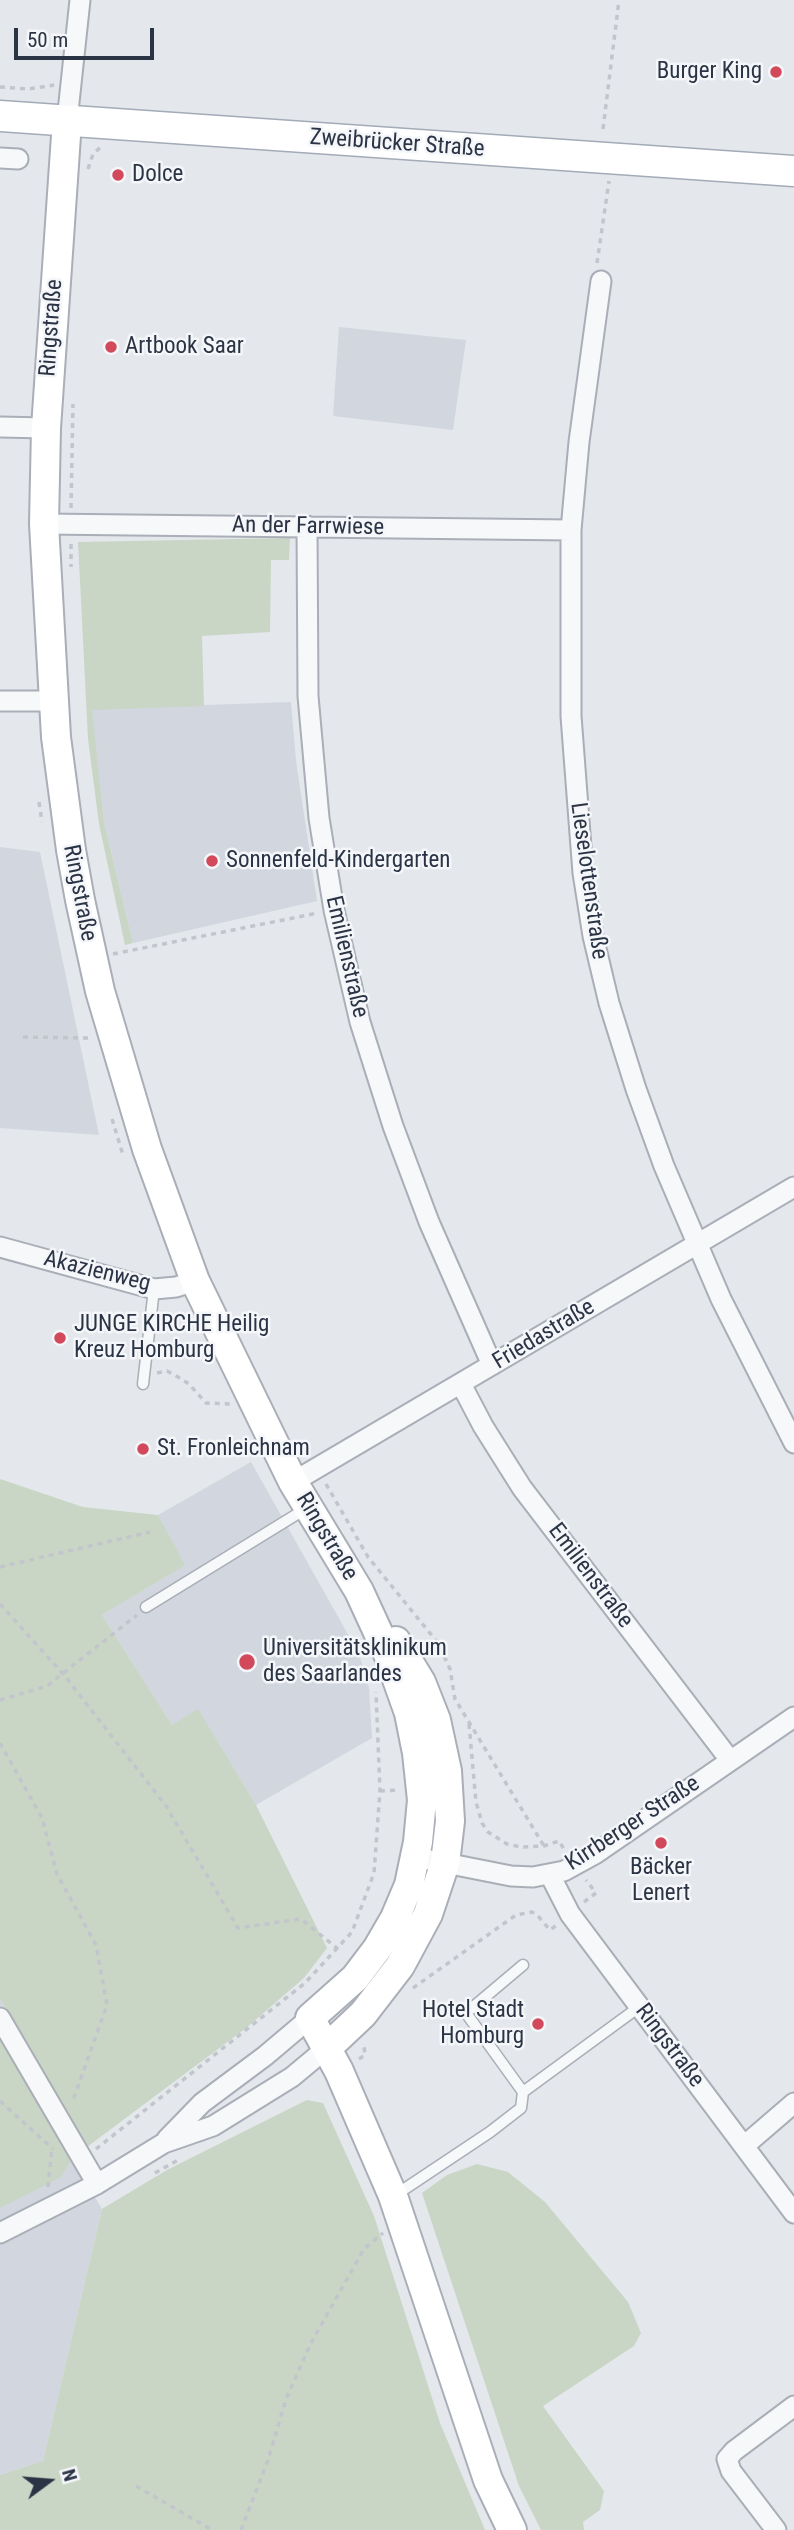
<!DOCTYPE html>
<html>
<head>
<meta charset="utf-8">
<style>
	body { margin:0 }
	#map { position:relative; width:794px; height:2530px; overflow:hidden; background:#e4e7ec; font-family:"Roboto Condensed",sans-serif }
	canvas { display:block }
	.north { position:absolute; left:14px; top:2446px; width:70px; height:70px; -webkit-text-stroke:5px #f4f6f9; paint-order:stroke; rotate:74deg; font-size:19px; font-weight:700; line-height:28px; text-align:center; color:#2b3445 }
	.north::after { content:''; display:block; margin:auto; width:24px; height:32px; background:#2b3445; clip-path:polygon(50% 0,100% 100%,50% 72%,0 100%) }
	.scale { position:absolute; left:14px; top:28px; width:140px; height:32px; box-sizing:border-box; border:4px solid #2b3445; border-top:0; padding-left:9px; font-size:21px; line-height:24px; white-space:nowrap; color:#2b3445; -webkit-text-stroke:5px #f4f6f9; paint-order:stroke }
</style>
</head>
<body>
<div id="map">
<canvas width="794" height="2530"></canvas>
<div class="north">N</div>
<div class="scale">50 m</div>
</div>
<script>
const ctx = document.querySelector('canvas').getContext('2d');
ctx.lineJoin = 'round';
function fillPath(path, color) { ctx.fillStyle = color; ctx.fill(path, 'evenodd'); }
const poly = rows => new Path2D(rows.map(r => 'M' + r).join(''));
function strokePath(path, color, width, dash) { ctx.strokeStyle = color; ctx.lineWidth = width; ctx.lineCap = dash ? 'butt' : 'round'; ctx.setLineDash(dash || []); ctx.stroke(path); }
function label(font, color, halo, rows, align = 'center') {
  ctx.font = font + ' "Roboto Condensed",sans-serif'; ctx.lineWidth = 5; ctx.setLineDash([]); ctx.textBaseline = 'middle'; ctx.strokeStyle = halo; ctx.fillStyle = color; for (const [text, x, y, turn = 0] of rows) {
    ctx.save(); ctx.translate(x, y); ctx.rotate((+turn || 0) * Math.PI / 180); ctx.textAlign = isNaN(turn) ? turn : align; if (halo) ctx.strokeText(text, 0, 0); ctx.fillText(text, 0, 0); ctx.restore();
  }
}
fillPath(poly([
	[339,327,466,340,453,430,333,416],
	[291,702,296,761,317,901,133,943,104,822,91,709],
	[0,847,40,852,99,1135,0,1128],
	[251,1462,359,1654,369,1688,372,1738,256,1805,198,1710,172,1725,102,1615,184,1565,158,1515],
	[0,1999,87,2147,72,2160,102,2209,43,2461,0,2475]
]), '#d2d6de');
fillPath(poly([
	[290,538,289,560,271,560,270,632,202,636,204,706,92,710,104,822,133,943,125,945,99,824,88,739,78,542],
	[0,1479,83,1507,158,1515,185,1565,102,1615,172,1725,198,1709,256,1805,327,1948,304,1978,246,2028,87,2147,0,1999],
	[0,2033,71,2160,61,2177,0,2208],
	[307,2100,323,2103,374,2216,440,2423,485,2530,0,2530,0,2475,43,2461,102,2209,167,2170],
	[477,2164,508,2172,545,2202,628,2302,641,2333,634,2346,543,2406,604,2491,600,2510,583,2522,584,2530,541,2530,519,2486,422,2193,447,2175]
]), '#c9d6c5');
const lane = poly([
	[143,1384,154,1289],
	[146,1607,307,1508],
	[523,2092,639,2007],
	[394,2196,490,2132,521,2108,523,2092,466,2013,523,1965]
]);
const street = poly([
	[67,121,80,0],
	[0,158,18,159],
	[601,281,579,442,571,530,571,716,583,873,593,936,609,1003,636,1089,664,1166,721,1299,794,1443],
	[0,427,46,428],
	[44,524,571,530],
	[307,526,308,696,319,818,334,910,360,1022,393,1126,429,1222,492,1365],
	[0,701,52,701],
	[0,1247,154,1289,176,1287,195,1281],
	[461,1384,483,1426,522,1488,730,1760],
	[293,1482,794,1187],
	[415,1857,511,1876,533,1877,564,1871,595,1854,794,1717],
	[550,1875,570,1914,794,2213],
	[0,2018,97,2184],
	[167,2139,202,2103,265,2056,310,2018],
	[744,2146,794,2103],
	[0,2233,97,2184,164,2143,213,2126,292,2077,328,2047],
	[776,2530,731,2471,727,2459,734,2451,794,2406]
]);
const secondary = poly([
	[67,121,46,428,44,524,56,737,71,850,80,900,100,991,147,1149,195,1281,293,1482,359,1591,388,1654,409,1713,417,1753,422,1800,418,1842,409,1885,395,1918,377,1949,355,1978,310,2018,339,2071,393,2196,488,2480,512,2530],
	[328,2047,363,2014,400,1966,428,1914,445,1863,450,1821,447,1771,436,1720,421,1682,396,1641]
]);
const primary = poly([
	[0,116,794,171]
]);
strokePath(lane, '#a9aeb7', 13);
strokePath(street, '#a9aeb7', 23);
strokePath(secondary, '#a9aeb7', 32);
strokePath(primary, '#a3abb8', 33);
strokePath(poly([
	[0,87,29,89,54,85],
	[603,129,619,0],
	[88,169,93,154,102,146],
	[597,263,609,181],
	[71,508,73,404],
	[71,544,71,567],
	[39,802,42,822],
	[113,954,318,913],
	[23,1037,91,1038],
	[112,1119,123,1155],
	[157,1373,167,1371,178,1377,189,1384,206,1403,231,1404],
	[326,1484,368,1557,438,1643,450,1669,455,1699,544,1846],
	[0,1567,150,1532],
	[0,1604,64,1675,166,1806,238,1928,301,1919,338,1949],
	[0,1700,47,1686,137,1615],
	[469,1724,476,1802,482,1823,488,1832,507,1844,521,1847,544,1846,559,1841,565,1851],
	[0,1743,42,1818,57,1874,96,1945,107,2005,72,2103],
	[380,1791,399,1790],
	[584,1902,596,1893,586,1880],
	[413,1988,516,1915,532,1912,538,1916,550,1930,557,1925],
	[359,2059,365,2055,364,2046],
	[0,2101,53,2149],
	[96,2149,305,1983,352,1932,374,1873,380,1791,376,1692],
	[155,2173,178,2160],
	[48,2187,52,2148],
	[136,2486,212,2530],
	[241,2530,268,2460,286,2399,311,2343,364,2249,383,2233]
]), '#c2c5cb', 3.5, [5, 5]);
strokePath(lane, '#f7f8fa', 10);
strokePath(street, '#f7f8fa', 19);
strokePath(secondary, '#fff', 28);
strokePath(primary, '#fff', 30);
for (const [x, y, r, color] of [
	[776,72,7,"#d1495b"],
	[118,175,7,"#d1495b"],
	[111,347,7,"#d1495b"],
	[212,861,7,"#d1495b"],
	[60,1338,7,"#d1495b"],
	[143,1449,7,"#d1495b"],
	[247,1662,9,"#d1495b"],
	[661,1843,7,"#d1495b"],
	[538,2024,7,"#d1495b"]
]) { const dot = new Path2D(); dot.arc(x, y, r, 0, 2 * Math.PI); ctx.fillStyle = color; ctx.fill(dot); strokePath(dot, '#f4f6f9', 2.5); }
label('23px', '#2b3445', '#f4f6f9', [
	["Burger King",762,72,"right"],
	["Dolce",132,175],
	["Artbook Saar",125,347],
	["Sonnenfeld-Kindergarten",226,861],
	["JUNGE KIRCHE Heilig",74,1325],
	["Kreuz Homburg",74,1351],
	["St. Fronleichnam",157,1449],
	["Universitätsklinikum",263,1649],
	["des Saarlandes",263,1675],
	["Bäcker",661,1868,"center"],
	["Lenert",661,1894,"center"],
	["Hotel Stadt",524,2011,"right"],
	["Homburg",524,2037,"right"]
], 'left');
label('23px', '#2b3445', '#f4f6f9', [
	["Zweibrücker Straße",397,144,4],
	["Ringstraße",52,328,-86],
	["An der Farrwiese",308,527,1],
	["Lieselottenstraße",588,881,82],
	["Ringstraße",79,893,79],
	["Emilienstraße",346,957,77],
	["Akazienweg",97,1272,14],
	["Friedastraße",544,1335,-31],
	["Ringstraße",326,1537,59],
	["Emilienstraße",590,1576,53],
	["Kirrberger Straße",633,1824,-33],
	["Ringstraße",669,2046,53]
]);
</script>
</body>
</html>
